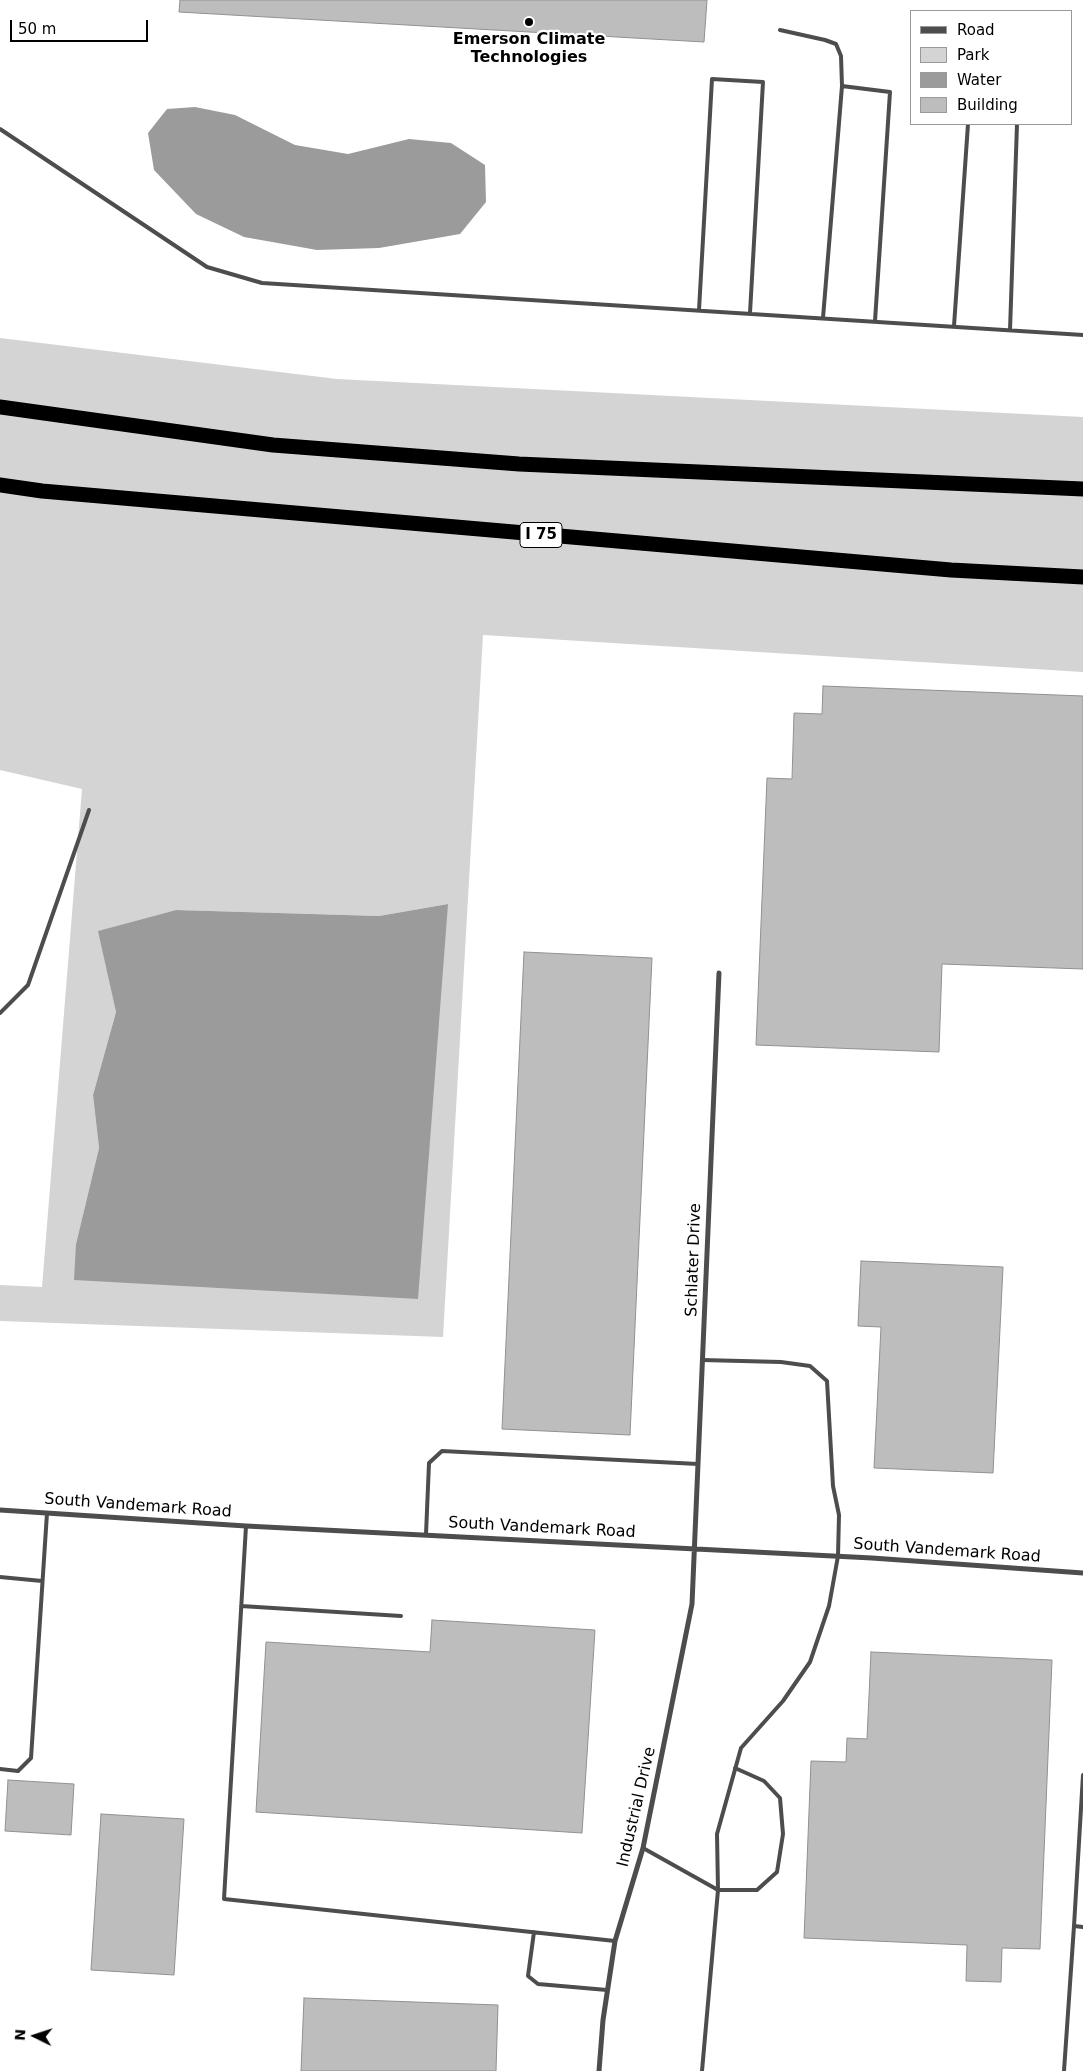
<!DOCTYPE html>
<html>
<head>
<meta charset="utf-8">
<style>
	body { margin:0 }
	#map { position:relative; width:1083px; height:2071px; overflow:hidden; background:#fff; font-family:"DejaVu Sans",sans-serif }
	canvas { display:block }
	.legend { position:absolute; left:910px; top:10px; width:162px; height:115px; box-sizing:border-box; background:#fff; border:1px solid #999; margin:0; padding:6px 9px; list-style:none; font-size:15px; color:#000 }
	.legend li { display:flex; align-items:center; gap:10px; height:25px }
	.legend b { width:25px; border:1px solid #999 }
	.north { position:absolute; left:10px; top:2011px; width:50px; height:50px; -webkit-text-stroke:4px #fff; paint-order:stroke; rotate:274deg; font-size:14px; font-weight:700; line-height:20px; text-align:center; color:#000 }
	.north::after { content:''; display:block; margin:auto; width:18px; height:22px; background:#000; clip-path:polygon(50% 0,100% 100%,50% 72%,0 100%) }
	.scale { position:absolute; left:10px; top:20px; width:138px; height:22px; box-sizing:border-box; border:2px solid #000; border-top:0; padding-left:6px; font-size:15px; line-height:18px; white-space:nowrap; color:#000; -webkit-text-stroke:4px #fff; paint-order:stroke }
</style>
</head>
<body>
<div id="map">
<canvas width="1083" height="2071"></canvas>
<ul class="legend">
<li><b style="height:6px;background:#4d4d4d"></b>Road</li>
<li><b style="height:14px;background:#d4d4d4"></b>Park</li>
<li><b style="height:14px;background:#9b9b9b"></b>Water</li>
<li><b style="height:14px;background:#bdbdbd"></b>Building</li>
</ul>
<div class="north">N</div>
<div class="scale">50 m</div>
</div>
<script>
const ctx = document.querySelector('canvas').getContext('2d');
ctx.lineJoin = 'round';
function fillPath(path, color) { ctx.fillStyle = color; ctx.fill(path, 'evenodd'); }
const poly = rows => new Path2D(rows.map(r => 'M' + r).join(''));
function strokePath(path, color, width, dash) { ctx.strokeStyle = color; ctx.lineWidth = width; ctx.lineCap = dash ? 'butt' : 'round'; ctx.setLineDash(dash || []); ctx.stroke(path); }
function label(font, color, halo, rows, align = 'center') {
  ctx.font = font + ' "DejaVu Sans",sans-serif'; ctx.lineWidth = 4.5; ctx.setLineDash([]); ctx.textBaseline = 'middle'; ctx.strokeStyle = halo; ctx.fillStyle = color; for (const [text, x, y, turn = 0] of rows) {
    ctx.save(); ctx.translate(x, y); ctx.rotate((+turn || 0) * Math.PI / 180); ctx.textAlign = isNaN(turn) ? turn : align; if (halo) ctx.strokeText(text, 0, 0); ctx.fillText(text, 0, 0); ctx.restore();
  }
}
fillPath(poly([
	[0,338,337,379,1083,417,1083,672,483,635,443,1337,0,1321,0,1285,42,1287,82,789,0,770],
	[448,904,76,1244,99,1148,93,1095,116,1012,99,931,176,910,379,916]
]), '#d4d4d4');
fillPath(poly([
	[195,107,235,115,295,145,348,154,409,139,451,143,485,165,486,202,460,234,379,248,317,250,244,237,196,214,154,170,148,133,167,109],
	[448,904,418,1299,74,1280,76,1244,99,1148,93,1095,116,1012,98,931,176,910,379,916]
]), '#9b9b9b');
const building = poly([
	[180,0,707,0,704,42,179,12,180,0],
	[823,686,1083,696,1083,969,942,964,939,1052,756,1045,767,778,792,779,794,713,822,714,823,686],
	[524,952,652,958,630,1435,502,1429,524,952],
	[861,1261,1003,1267,993,1473,874,1468,881,1327,858,1326,861,1261],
	[432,1620,595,1630,582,1833,256,1812,266,1642,430,1652,432,1620],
	[871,1652,1052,1660,1040,1949,1002,1948,1001,1982,966,1981,967,1945,804,1938,811,1761,846,1762,847,1738,867,1739,871,1652],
	[8,1780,74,1784,71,1835,5,1831,8,1780],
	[101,1814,184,1819,174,1975,91,1970,101,1814],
	[304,1998,498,2005,496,2071,301,2071,304,1998]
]);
fillPath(building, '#bdbdbd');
strokePath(building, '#919191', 1);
const motorway = poly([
	[0,407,273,445,519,464,1083,489],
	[0,485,42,491,951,570,1083,577]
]);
strokePath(motorway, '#dbdbdb', 16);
strokePath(poly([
	[780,30,825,40,836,44,841,56,842,86,823,318],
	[842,86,890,92,875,321],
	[0,129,207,267,262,283,1083,335],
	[699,310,712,79,763,82,750,313],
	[954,326,968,124],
	[1010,330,1017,124],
	[0,1013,28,985,89,810],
	[246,1526,224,1899,615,1941],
	[426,1534,429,1463,442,1451,698,1464],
	[0,1577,42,1581],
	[241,1606,401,1616],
	[0,1769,18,1771,31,1758,47,1513],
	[643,1848,718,1890,757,1890,777,1872,783,1834,780,1798,764,1781,735,1768],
	[1074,1926,1083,1775],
	[534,1932,528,1976,538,1984,607,1990],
	[702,2071,718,1890,717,1834,741,1748,783,1701,810,1662,829,1606,838,1556,839,1515,833,1486,827,1381,810,1366,781,1362,702,1360],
	[1064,2071,1074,1926,1083,1927]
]), '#4d4d4d', 4);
strokePath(poly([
	[0,1510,246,1526,872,1558,1083,1573],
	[599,2071,603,2020,615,1941,643,1848,692,1604,719,973]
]), '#4d4d4d', 5);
strokePath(motorway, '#000', 15);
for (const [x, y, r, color] of [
	[529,22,5,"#000"]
]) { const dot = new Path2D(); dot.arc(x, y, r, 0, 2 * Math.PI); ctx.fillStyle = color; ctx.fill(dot); strokePath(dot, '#fff', 2); }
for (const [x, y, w] of [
	[541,535,42]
]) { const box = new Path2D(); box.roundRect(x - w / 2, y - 12.5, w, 25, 4); ctx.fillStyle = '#fff'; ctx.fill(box); strokePath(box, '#000', 1); }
label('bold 15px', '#000', null, [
	["I 75",541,535]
]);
label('bold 16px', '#000', '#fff', [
	["Emerson Climate",529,40],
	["Technologies",529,58]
]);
label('16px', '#000', '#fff', [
	["Schlater Drive",694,1260,-88],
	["South Vandemark Road",138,1506,4],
	["South Vandemark Road",542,1528,3],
	["South Vandemark Road",947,1551,4],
	["Industrial Drive",637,1807,-77]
]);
</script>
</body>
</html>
